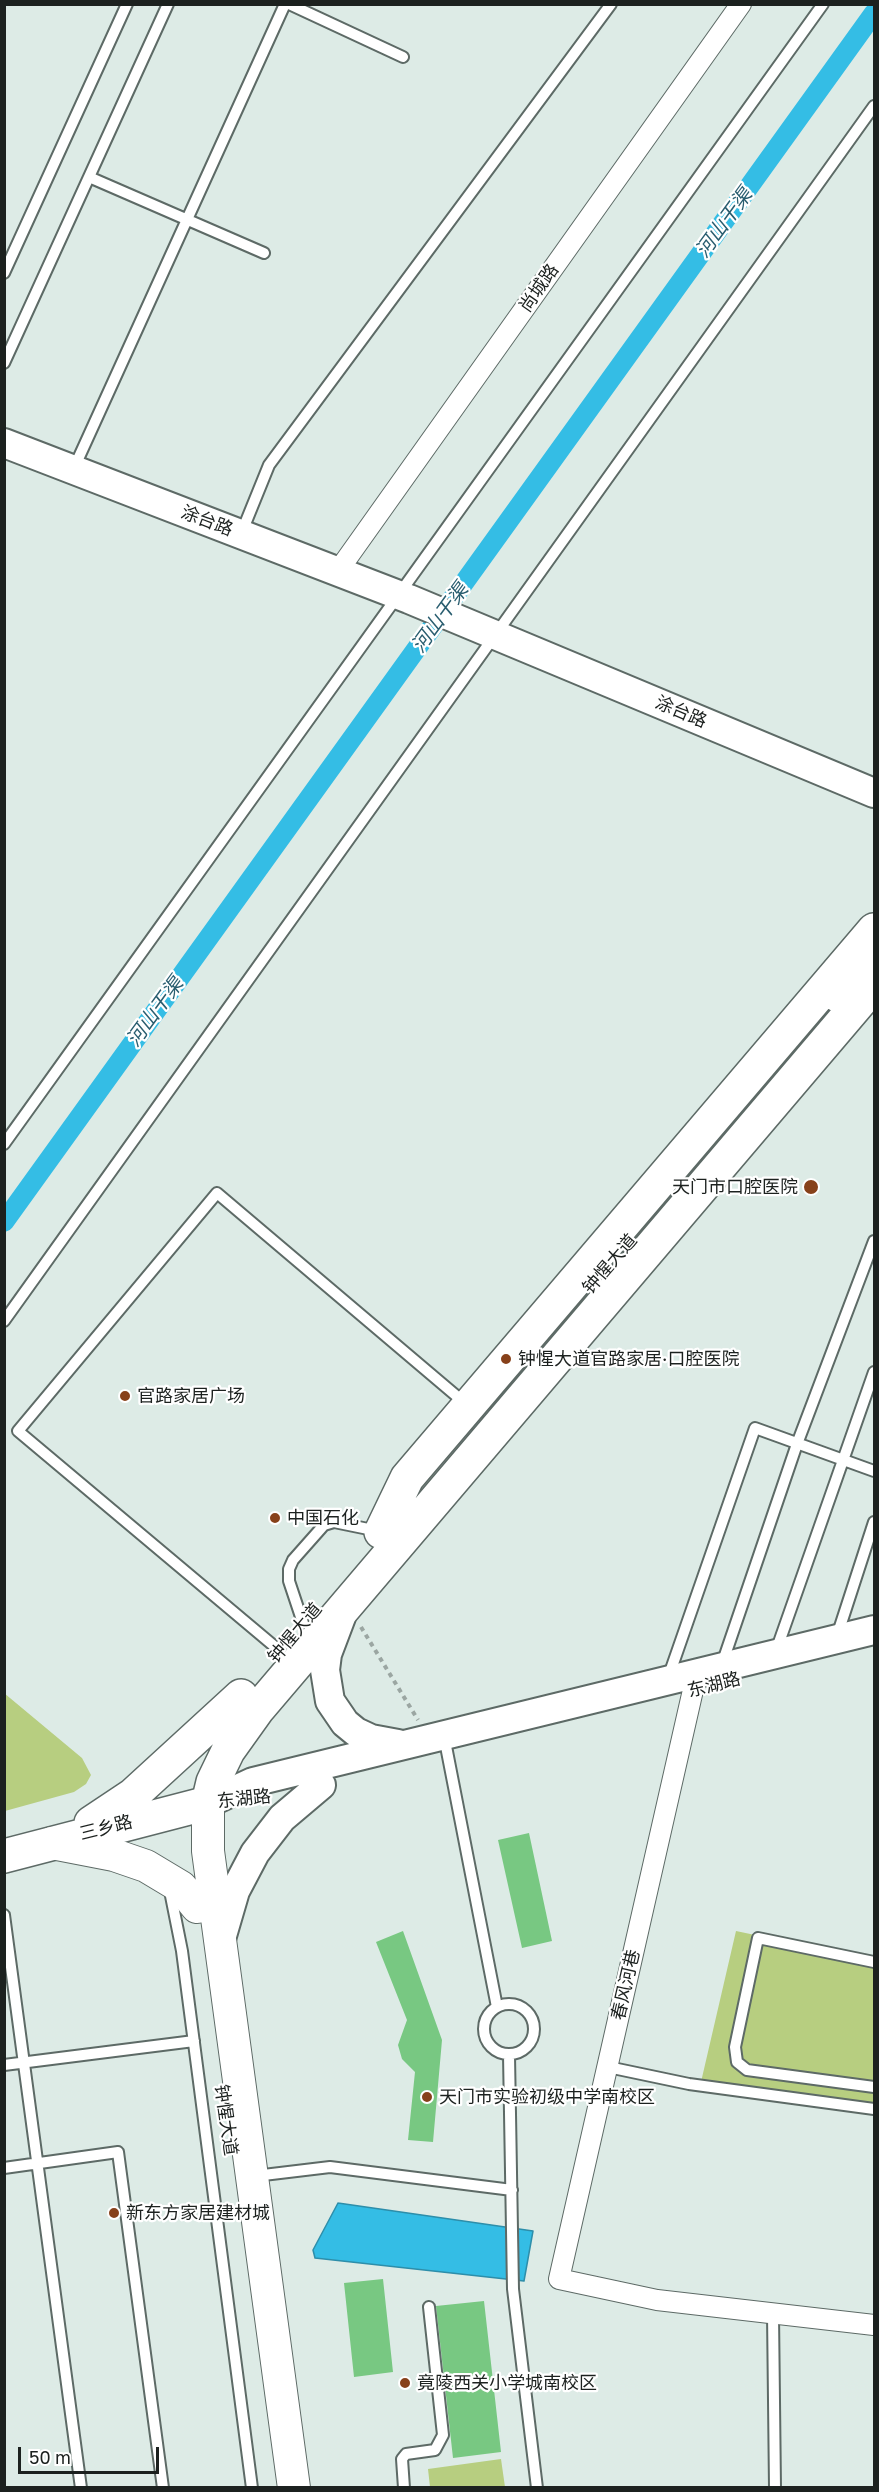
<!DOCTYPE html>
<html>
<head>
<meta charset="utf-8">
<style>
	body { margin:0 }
	#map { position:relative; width:879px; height:2492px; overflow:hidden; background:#ddebe6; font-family:"Golos Text",sans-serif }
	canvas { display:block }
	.frame { position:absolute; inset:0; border:6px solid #1c211f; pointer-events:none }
	.scale { position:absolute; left:18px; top:2447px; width:141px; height:27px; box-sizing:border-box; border:3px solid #1c211f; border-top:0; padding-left:8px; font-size:18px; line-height:21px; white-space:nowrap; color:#1c211f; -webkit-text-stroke:4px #fff; paint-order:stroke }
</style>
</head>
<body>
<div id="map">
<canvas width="879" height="2492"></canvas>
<div class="frame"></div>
<div class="scale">50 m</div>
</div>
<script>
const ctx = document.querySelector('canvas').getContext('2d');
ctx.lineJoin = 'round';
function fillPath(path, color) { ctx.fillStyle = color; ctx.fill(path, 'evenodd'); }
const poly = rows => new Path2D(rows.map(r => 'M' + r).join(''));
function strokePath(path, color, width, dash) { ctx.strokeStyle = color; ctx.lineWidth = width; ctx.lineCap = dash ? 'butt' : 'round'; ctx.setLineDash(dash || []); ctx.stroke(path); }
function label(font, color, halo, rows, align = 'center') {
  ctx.font = font + ' "Golos Text","Noto Sans SC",sans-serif'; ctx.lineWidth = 4.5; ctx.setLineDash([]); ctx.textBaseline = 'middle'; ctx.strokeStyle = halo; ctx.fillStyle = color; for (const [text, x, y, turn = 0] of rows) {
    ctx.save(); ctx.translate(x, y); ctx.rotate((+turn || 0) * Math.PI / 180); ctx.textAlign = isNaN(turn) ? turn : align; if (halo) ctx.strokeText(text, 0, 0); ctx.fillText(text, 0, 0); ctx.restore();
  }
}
fillPath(poly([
	[4,1693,82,1758,91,1775,86,1784,74,1792,5,1811],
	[736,1931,874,1960,874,2106,701,2082],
	[501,2459,505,2487,430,2487,428,2469]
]), '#b7ce80');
const water = poly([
	[338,2203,533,2231,524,2281,315,2258,313,2250,338,2203]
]);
fillPath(water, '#34bde5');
strokePath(water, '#2d8eaa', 1.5);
strokePath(poly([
	[4,1222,874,13]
]), '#34bde5', 20);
fillPath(poly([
	[529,1833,552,1941,522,1948,498,1840],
	[403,1931,442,2040,433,2142,408,2140,415,2072,402,2059,398,2045,407,2020,376,1942],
	[383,2279,393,2372,354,2377,344,2283],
	[484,2301,501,2452,453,2458,436,2306]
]), '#78c882');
const lane = poly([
	[289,4,403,57],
	[89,177,264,253],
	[4,273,127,4],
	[4,363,168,4],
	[74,468,285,4],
	[241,534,269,465,611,4],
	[4,1144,823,4],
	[4,1321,874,106],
	[303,1623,289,1581,289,1569,293,1560,324,1525,334,1522,378,1531],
	[837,1636,874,1522],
	[280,1651,18,1431,217,1193,466,1404],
	[776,1651,874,1372],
	[722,1664,797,1444,874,1241],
	[668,1678,755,1428,874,1471],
	[444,1736,497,2007],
	[170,1891,182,1951,252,2488],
	[4,1915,81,2488],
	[874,1962,758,1938,735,2047,737,2062,747,2070,874,2087],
	'484 2029a25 25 0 1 1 50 0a25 25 0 1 1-50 0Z',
	[509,2055,513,2289,537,2488],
	[4,2065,194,2041],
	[608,2067,689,2084,874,2109],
	[4,2168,118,2152,163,2488],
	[255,2176,330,2167,512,2190],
	[773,2314,775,2488],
	[404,2488,402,2459,406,2454,435,2450,443,2435,429,2307]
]);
const street = poly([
	[338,571,741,4],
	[693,1690,559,2279,657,2300,874,2325]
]);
const secondary = poly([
	[4,443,409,599,874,793],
	[341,1617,327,1654,325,1670,330,1701,345,1723,356,1732,371,1739,398,1744],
	[208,1803,253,1782,874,1630],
	[221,1939,235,1891,255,1853,282,1818,321,1785]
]);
const primary = poly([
	[208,1803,208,1851,294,2488],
	[52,1843,114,1855,146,1866,181,1887,197,1907]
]);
const highway = poly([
	[839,996,874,954],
	[381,1532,407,1478,874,930],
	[91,1823,133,1795,241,1696],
	[4,1856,208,1803,213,1782,228,1751,258,1709,874,985]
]);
strokePath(lane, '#5d6a66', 14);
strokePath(street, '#5d6a66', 22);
strokePath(secondary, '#5d6a66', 32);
strokePath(primary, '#5d6a66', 34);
strokePath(highway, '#5d6a66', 36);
strokePath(poly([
	[361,1627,418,1720]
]), '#9ba6a2', 4, [4.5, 4.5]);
strokePath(lane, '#fff', 10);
strokePath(street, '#fff', 20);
strokePath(secondary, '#fff', 28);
strokePath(primary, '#fff', 32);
strokePath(highway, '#fff', 33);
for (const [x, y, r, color] of [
	[811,1187,8,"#87411a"],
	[506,1359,6,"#87411a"],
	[125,1396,6,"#87411a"],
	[275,1518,6,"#87411a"],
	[427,2097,6,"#87411a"],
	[114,2213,6,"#87411a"],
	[405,2383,6,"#87411a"]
]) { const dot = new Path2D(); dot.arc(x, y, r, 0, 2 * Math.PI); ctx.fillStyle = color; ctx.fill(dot); strokePath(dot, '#fff', 2); }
label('18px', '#1c211f', '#fff', [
	["尚城路",539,288,-55],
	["涂台路",207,521,21],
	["涂台路",681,712,23],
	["钟惺大道",610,1264,-49],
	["钟惺大道",295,1633,-50],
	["东湖路",714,1685,-14],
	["东湖路",244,1799,-6],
	["三乡路",106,1828,-14],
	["春风河巷",626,1985,-77],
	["钟惺大道",226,2120,82]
]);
label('18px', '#1c211f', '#fff', [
	["天门市口腔医院",798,1187,"right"],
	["钟惺大道官路家居·口腔医院",518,1359],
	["官路家居广场",137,1396],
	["中国石化",287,1518],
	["天门市实验初级中学南校区",439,2097],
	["新东方家居建材城",126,2213],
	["竟陵西关小学城南校区",417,2383]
], 'left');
label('italic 20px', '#2a5e70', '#fff', [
	["河山干渠",724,223,-54],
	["河山干渠",440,618,-54],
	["河山干渠",155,1012,-54]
]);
</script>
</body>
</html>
